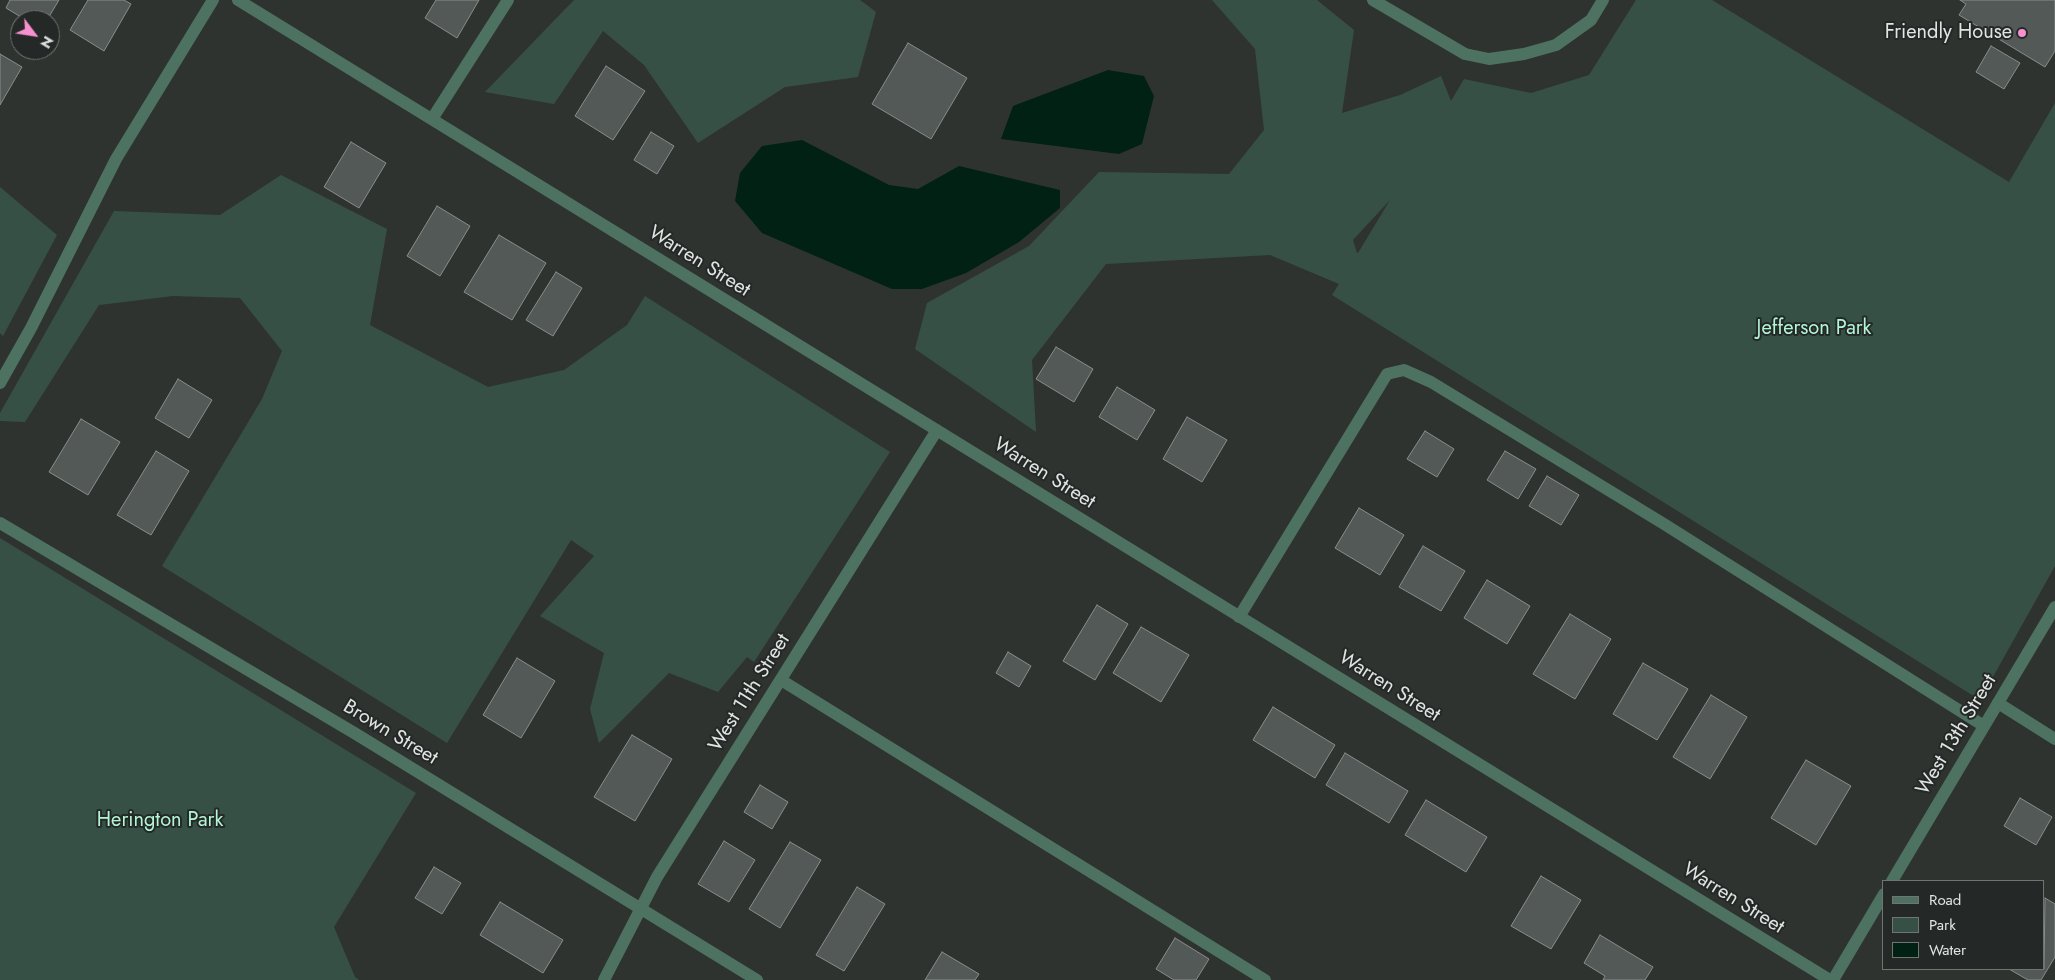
<!DOCTYPE html>
<html>
<head>
<meta charset="utf-8">
<style>
	body { margin:0 }
	#map { position:relative; width:2055px; height:980px; overflow:hidden; background:#2e3330; font-family:Jost,sans-serif }
	canvas { display:block }
	.legend { position:absolute; left:1882px; top:880px; width:162px; height:90px; box-sizing:border-box; background:#242927; border:1px solid #707472; margin:0; padding:6px 9px; list-style:none; font-size:15px; color:#e1e4e2 }
	.legend li { display:flex; align-items:center; gap:10px; height:25px }
	.legend b { width:25px; border:1px solid #707472 }
	.north { position:absolute; left:10px; top:10px; width:50px; height:50px; box-sizing:border-box; background:#242927; border:1px solid #707472; border-radius:50%; rotate:121deg; font-size:14px; font-weight:700; line-height:20px; text-align:center; color:#e1e4e2 }
	.north::after { content:''; display:block; margin:auto; width:18px; height:22px; background:#f790ce; clip-path:polygon(50% 0,100% 100%,50% 72%,0 100%) }
</style>
</head>
<body>
<div id="map">
<canvas width="2055" height="980"></canvas>
<ul class="legend">
<li><b style="height:6px;background:#4e7261"></b>Road</li>
<li><b style="height:14px;background:#375045"></b>Park</li>
<li><b style="height:14px;background:#002113"></b>Water</li>
</ul>
<div class="north">N</div>
</div>
<script>
const ctx = document.querySelector('canvas').getContext('2d');
ctx.lineJoin = 'round';
function fillPath(path, color) { ctx.fillStyle = color; ctx.fill(path, 'evenodd'); }
const poly = rows => new Path2D(rows.map(r => 'M' + r).join(''));
function strokePath(path, color, width, dash) { ctx.strokeStyle = color; ctx.lineWidth = width; ctx.lineCap = dash ? 'butt' : 'round'; ctx.setLineDash(dash || []); ctx.stroke(path); }
function label(font, color, halo, rows, align = 'center') {
  ctx.font = font + ' Jost,sans-serif'; ctx.lineWidth = 4; ctx.setLineDash([]); ctx.textBaseline = 'middle'; ctx.strokeStyle = halo; ctx.fillStyle = color; for (const [text, x, y, turn = 0] of rows) {
    ctx.save(); ctx.translate(x, y); ctx.rotate((+turn || 0) * Math.PI / 180); ctx.textAlign = isNaN(turn) ? turn : align; if (halo) ctx.strokeText(text, 0, 0); ctx.fillText(text, 0, 0); ctx.restore();
  }
}
fillPath(poly([
	[574,0,860,0,876,12,858,77,785,87,698,143,644,65,603,31,554,104,485,92],
	[1212,0,1317,0,1354,30,1342,113,1400,95,1441,76,1451,101,1464,79,1531,93,1589,75,1636,0,1712,0,2009,182,2055,103,2055,566,1980,700,1332,295,1339,284,1270,255,1106,264,1032,360,1036,432,915,349,927,303,1029,246,1099,172,1229,174,1264,130,1255,49],
	[1390,200,1358,253,1357,253,1353,240],
	[281,175,387,229,370,325,488,387,564,370,627,325,645,296,890,452,754,662,747,657,718,692,669,673,599,743,590,709,604,653,540,616,594,556,571,540,447,743,162,566,262,399,282,351,240,298,173,296,99,305,25,422,0,421,0,413,114,211,220,215],
	[0,187,57,235,3,336,0,333],
	[0,538,416,793,334,927,355,977,359,980,0,980]
]), '#375045');
fillPath(poly([
	[1108,70,1144,76,1154,96,1142,144,1119,154,1001,139,1013,106],
	[802,140,889,185,918,189,959,166,1060,190,1060,208,1019,242,966,273,922,289,892,289,762,233,735,201,740,173,762,146]
]), '#002113');
const building = poly([
	[10,0,59,0,47,20,26,20,6,8,10,0],
	[88,0,124,0,131,4,104,51,70,30,88,0],
	[436,0,479,0,457,38,425,18,436,0],
	[1960,0,2055,0,2055,51,2045,67,1959,15,1966,4,1960,0],
	[908,43,967,78,931,139,872,104,908,43],
	[1991,46,2020,63,2004,89,1976,72,1991,46],
	[0,54,22,67,0,105,0,54],
	[606,66,645,91,613,140,575,116,606,66],
	[651,132,674,146,657,174,634,160,651,132],
	[351,142,386,163,359,208,324,187,351,142],
	[437,206,470,226,440,276,407,256,437,206],
	[499,235,546,263,512,320,464,292,499,235],
	[556,272,582,288,553,336,526,320,556,272],
	[1056,347,1093,369,1074,402,1036,379,1056,347],
	[178,379,212,400,189,438,155,418,178,379],
	[1117,387,1155,410,1137,440,1099,417,1117,387],
	[1187,417,1227,440,1202,482,1163,459,1187,417],
	[81,419,120,442,88,495,49,472,81,419],
	[1425,431,1454,449,1437,477,1407,459,1425,431],
	[156,451,189,471,151,535,117,515,156,451],
	[1505,451,1536,469,1518,499,1487,480,1505,451],
	[1547,476,1579,495,1561,525,1529,506,1547,476],
	[1359,508,1404,535,1380,575,1335,548,1359,508],
	[1423,546,1465,571,1441,611,1399,587,1423,546],
	[1487,580,1530,606,1507,644,1464,618,1487,580],
	[1097,605,1128,624,1095,680,1063,661,1097,605],
	[1570,614,1611,639,1575,699,1533,674,1570,614],
	[1141,627,1189,655,1161,702,1113,673,1141,627],
	[1008,652,1031,666,1019,687,996,673,1008,652],
	[517,658,555,681,521,738,483,715,517,658],
	[1643,663,1688,689,1657,740,1613,714,1643,663],
	[1711,695,1747,717,1710,779,1673,757,1711,695],
	[1273,707,1335,745,1315,778,1253,740,1273,707],
	[632,735,672,759,635,821,594,797,632,735],
	[1345,753,1408,791,1389,823,1326,785,1345,753],
	[1806,760,1851,786,1816,845,1771,818,1806,760],
	[760,785,788,802,772,829,744,812,760,785],
	[2020,798,2052,817,2036,845,2004,826,2020,798],
	[1426,800,1487,837,1466,872,1405,835,1426,800],
	[724,841,755,860,729,902,698,884,724,841],
	[790,842,821,860,780,928,749,909,790,842],
	[434,867,461,883,442,914,415,898,434,867],
	[1541,876,1581,900,1551,949,1511,926,1541,876],
	[857,887,885,904,844,971,816,955,857,887],
	[2045,898,2055,904,2055,957,2041,980,2028,980,2009,969,2044,969,2045,898],
	[500,902,563,940,543,973,480,935,500,902],
	[1600,935,1653,967,1645,980,1603,980,1605,976,1584,963,1600,935],
	[1175,938,1209,959,1196,980,1174,980,1156,969,1175,938],
	[942,952,979,974,975,980,925,980,942,952]
]);
fillPath(building, '#535956');
strokePath(building, '#888e8b', 1);
strokePath(poly([
	[0,383,31,328,116,159,213,0],
	[1239,617,1387,374,1404,370,1431,382,1664,524,1984,726],
	[781,680,1265,980],
	[1998,703,2055,739]
]), '#4e7261', 12);
strokePath(poly([
	[238,0,1830,980],
	[1373,0,1465,54,1489,59,1524,54,1556,45,1591,20,1603,0],
	[432,119,508,0],
	[0,523,356,734,757,980],
	[1892,881,2055,607],
	[604,980,657,877,937,430],
	[1833,980,1884,894]
]), '#4e7261', 12);
for (const [x, y, r, color] of [
	[2022,33,5,"#f790ce"]
]) { const dot = new Path2D(); dot.arc(x, y, r, 0, 2 * Math.PI); ctx.fillStyle = color; ctx.fill(dot); strokePath(dot, '#242927', 2); }
label('20px', '#e1e4e2', '#242927', [
	["Friendly House",2012,33]
], 'right');
label('20px', '#e1e4e2', '#242927', [
	["Warren Street",699,262,32],
	["Warren Street",1044,474,32],
	["Warren Street",1389,687,32],
	["West 11th Street",750,693,-58],
	["Brown Street",390,733,31],
	["West 13th Street",1957,735,-59],
	["Warren Street",1733,899,32]
]);
label('20px', '#b2f6d6', '#242927', [
	["Jefferson Park",1814,329],
	["Herington Park",160,821]
]);
</script>
</body>
</html>
